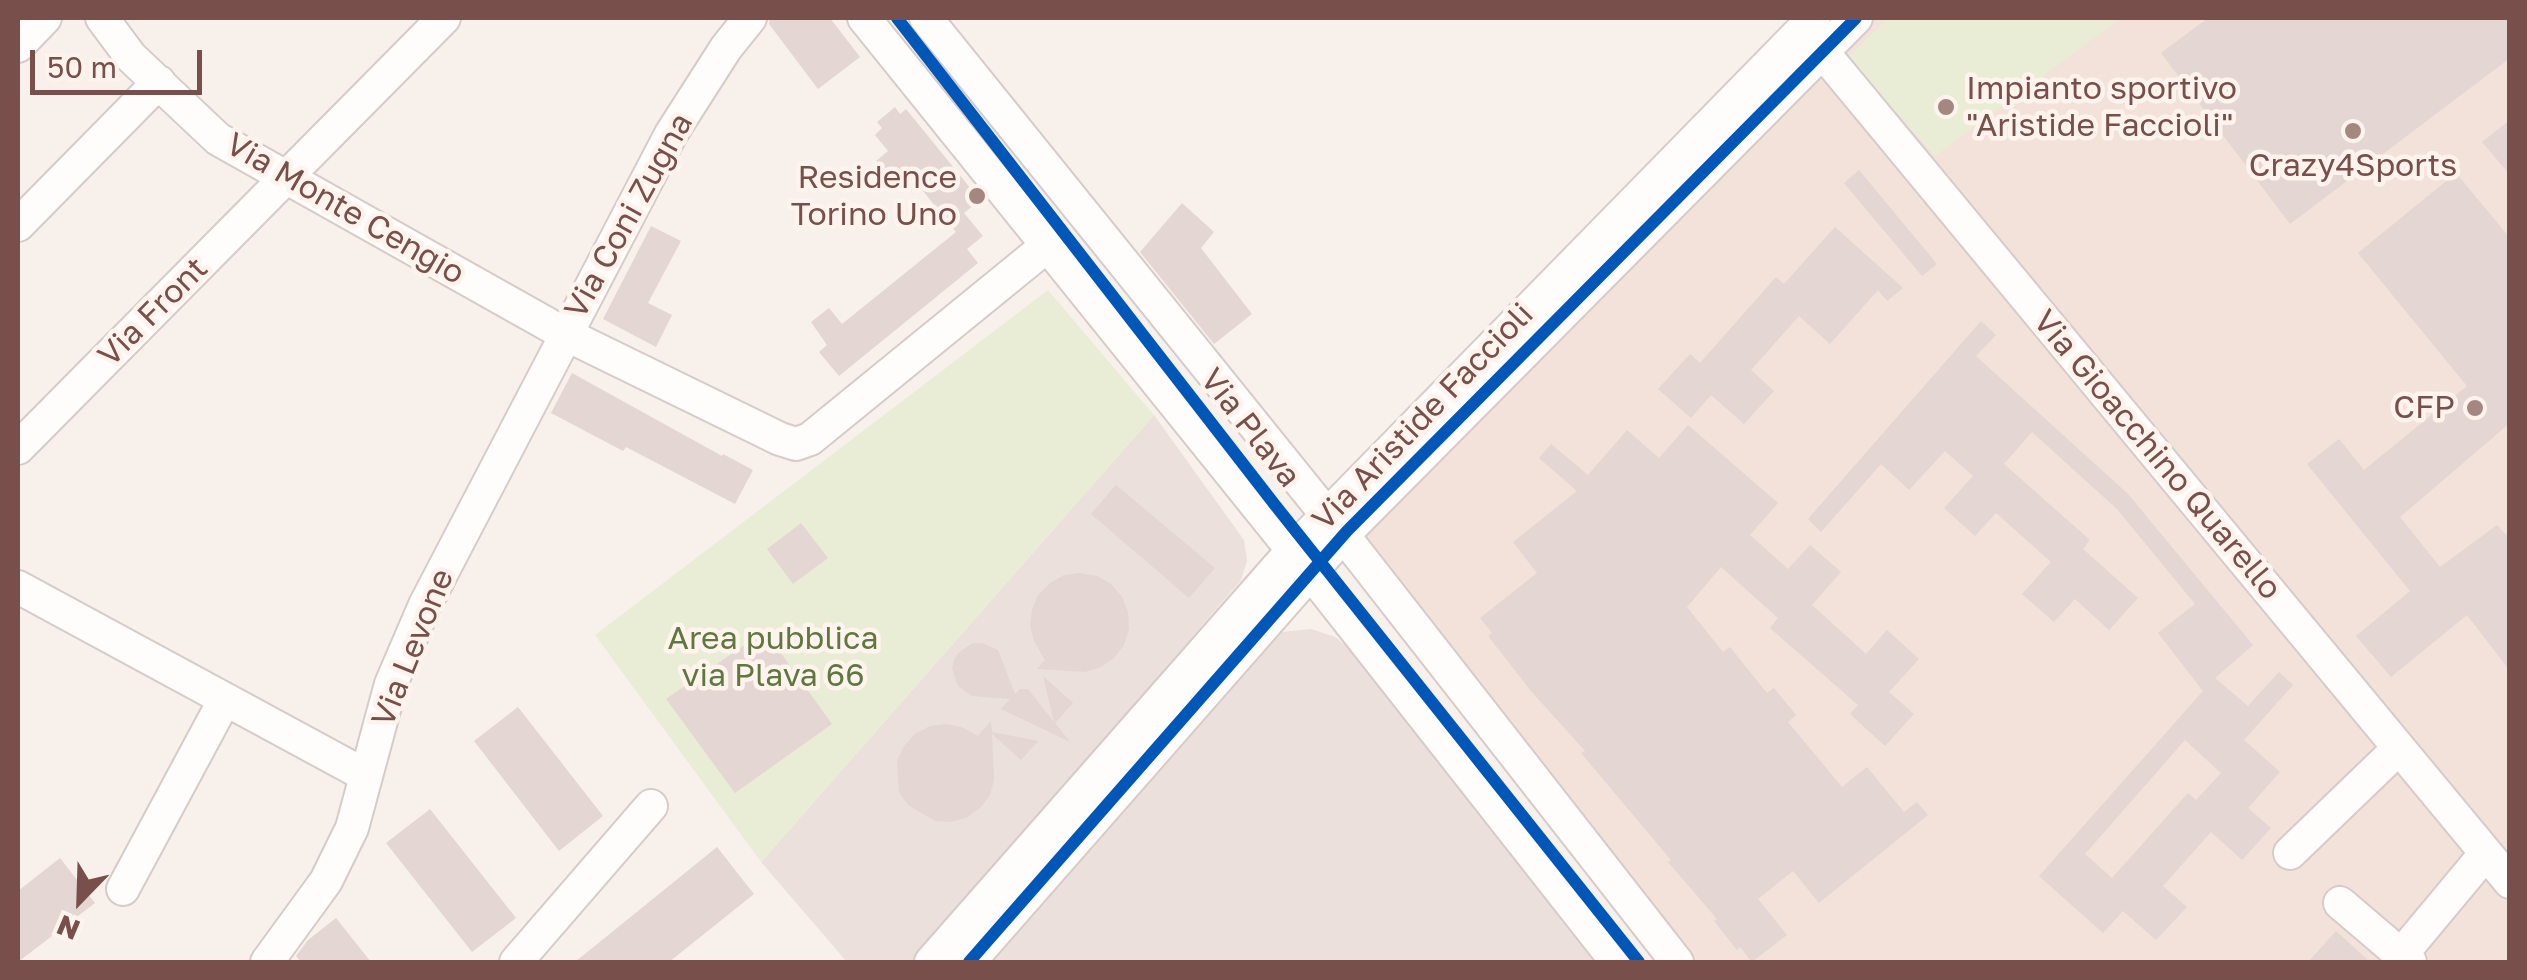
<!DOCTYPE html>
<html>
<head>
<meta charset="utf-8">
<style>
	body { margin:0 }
	#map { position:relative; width:2527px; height:980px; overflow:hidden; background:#f8f0eb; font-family:"Golos Text",sans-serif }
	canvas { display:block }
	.frame { position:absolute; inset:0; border:20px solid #784f4a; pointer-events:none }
	.north { position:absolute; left:30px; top:850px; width:100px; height:100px; -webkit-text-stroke:8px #fff4ed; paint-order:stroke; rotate:203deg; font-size:28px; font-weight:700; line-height:40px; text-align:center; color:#784f4a }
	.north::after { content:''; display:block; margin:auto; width:35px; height:45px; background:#784f4a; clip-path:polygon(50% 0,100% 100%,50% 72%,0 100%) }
	.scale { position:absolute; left:30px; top:50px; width:172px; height:45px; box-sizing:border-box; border:5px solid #784f4a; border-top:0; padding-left:12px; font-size:30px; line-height:35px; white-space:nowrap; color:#784f4a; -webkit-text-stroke:8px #fff4ed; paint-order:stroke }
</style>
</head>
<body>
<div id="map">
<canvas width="2527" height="980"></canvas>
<div class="frame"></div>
<div class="north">N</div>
<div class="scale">50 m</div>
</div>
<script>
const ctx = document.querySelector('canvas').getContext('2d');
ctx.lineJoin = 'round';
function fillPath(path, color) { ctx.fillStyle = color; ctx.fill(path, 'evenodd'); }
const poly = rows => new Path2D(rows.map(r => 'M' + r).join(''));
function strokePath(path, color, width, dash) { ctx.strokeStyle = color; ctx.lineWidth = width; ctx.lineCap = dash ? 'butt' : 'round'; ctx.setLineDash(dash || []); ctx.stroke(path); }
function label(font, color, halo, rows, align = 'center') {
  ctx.font = font + ' "Golos Text",sans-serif'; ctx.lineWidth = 9; ctx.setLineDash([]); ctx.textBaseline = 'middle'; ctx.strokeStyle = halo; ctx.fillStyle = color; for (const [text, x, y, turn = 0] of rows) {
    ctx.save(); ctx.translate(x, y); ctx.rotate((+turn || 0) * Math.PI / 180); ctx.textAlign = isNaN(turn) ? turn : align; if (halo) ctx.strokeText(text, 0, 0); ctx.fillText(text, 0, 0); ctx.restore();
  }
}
fillPath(poly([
	[1856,18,2509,18,2509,962,1677,962,1343,535]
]), '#f2e2da');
fillPath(poly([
	[1154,415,1244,540,1247,561,1241,580,914,962,847,962,761,862],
	[1311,629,1335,637,1355,653,1599,962,988,962,1263,646,1281,632]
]), '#ebe0dc');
fillPath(poly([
	[1888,18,2121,18,1935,156,1848,58],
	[1048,290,1154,415,761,862,595,635]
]), '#eaedd6');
fillPath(poly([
	[770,18,830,18,860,57,818,89,769,24],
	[2208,18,2510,18,2510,58,2290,224,2161,53],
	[895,107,900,114,906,109,980,200,964,213,983,236,967,249,978,263,839,376,819,352,827,345,811,322,829,308,842,324,956,232,919,186,912,191,900,175,892,182,876,161,888,151,875,135,882,128,877,122],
	[2510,120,2510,175,2482,142],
	[1859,170,1937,264,1922,276,1844,183],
	[2456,173,2510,238,2510,423,2400,517,2440,567,2497,525,2510,539,2510,671,2467,615,2391,677,2356,636,2410,591,2307,464,2339,439,2364,470,2467,386,2358,253],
	[1182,203,1214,232,1201,248,1252,314,1214,344,1140,252],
	[651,226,681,241,648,303,672,315,656,347,603,319],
	[1835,227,1903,288,1887,301,1878,290,1830,344,1799,316,1751,370,1774,391,1744,424,1711,395,1691,418,1658,389,1690,354,1700,363,1776,277,1784,284],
	[1981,321,1996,335,1976,356,2128,494,2253,645,2215,678,2248,706,2279,672,2293,685,2244,740,2280,772,2248,808,2271,828,2242,860,2211,832,2163,886,2187,907,2156,940,2123,911,2103,933,2039,876,2203,691,2158,633,2195,604,2117,509,2032,432,2004,464,2090,540,2083,549,2138,598,2109,630,2075,599,2054,622,2022,594,2051,562,1996,513,1975,536,1944,508,1973,476,1945,451,1909,490,1881,464,1821,532,1808,519],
	[2185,740,2221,773,2196,800,2188,793,2112,878,2085,854],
	[572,373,722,456,723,454,753,470,735,504,626,447,623,451,551,413],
	[1688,425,1778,503,1750,535,1788,569,1810,545,1841,572,1812,605,1866,654,1887,630,1919,659,1889,692,1914,714,1885,746,1850,714,1858,705,1770,628,1778,618,1721,567,1687,607,1723,652,1730,647,1767,693,1774,688,1796,715,1788,722,1842,787,1867,767,1904,812,1917,802,1928,815,1819,903,1793,871,1758,899,1787,935,1752,962,1740,947,1737,950,1714,921,1717,919,1668,862,1671,860,1581,753,1585,751,1531,691,1488,636,1492,633,1480,618,1537,573,1513,542,1577,491,1539,458,1551,444,1588,475,1627,430,1659,458],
	[1116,485,1215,568,1189,598,1091,514],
	[801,523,828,558,793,584,767,549],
	[1080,573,1097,576,1111,584,1122,597,1128,612,1129,629,1124,645,1114,658,1101,667,1085,672,1037,669,1045,660,1034,641,1030,626,1032,610,1038,595,1050,583,1064,575],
	[765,631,832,724,735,793,666,699],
	[973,643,982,643,998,650,1015,694,1020,689,1028,689,1054,722,1043,676,1073,703,1055,723,1070,742,1001,709,1010,699,972,696,958,686,952,669,954,660,958,653],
	[518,707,603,816,559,851,474,741],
	[991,721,992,732,1038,741,1021,760,992,734,994,780,990,795,980,808,966,818,950,822,935,821,908,805,899,792,897,761,904,746,915,734,930,726,946,724,962,727,978,736],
	[430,809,516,918,472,952,386,843],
	[717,847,754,894,669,962,575,962],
	[60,858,95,903,18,962,18,891],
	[336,918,371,962,301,962,296,956,308,940],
	[2336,931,2370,962,2308,962]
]), '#e4d6d3');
const minor = poly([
	[102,18,131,57,218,139,565,334,780,439,796,444,810,439,1048,245],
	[864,18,1311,573,1617,962],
	[926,18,1343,535,1677,962],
	[1811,38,2510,882],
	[18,46,45,18],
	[18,225,159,82],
	[18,448,444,18],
	[18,587,365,775],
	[2290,853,2399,748],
	[123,889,224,701],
	[2340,903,2401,955],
	[267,962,326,881,352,828,391,684,425,605,671,134,726,48,750,18],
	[516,962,651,806],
	[931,962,1292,551,1814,18],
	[969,962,1347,531,1856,18],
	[2410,962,2401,955,2486,853]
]);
strokePath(minor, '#d6cbc8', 36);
strokePath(minor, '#fefdfc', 32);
strokePath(poly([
	[897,18,1275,505,1639,962],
	[969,962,1347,531,1856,18]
]), '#0057b8', 12);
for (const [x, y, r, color] of [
	[1946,107,10,"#a58782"],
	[2353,131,10,"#a58782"],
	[977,196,10,"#a58782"],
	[2475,408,10,"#a58782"]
]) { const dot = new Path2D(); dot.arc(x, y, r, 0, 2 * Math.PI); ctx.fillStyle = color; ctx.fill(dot); strokePath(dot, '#fff4ed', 4); }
label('32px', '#784f4a', '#fff4ed', [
	["Impianto sportivo",1966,89,"left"],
	["\"Aristide Faccioli\"",1966,126,"left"],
	["Crazy4Sports",2353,166,"center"],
	["Residence",957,178],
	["Torino Uno",957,215],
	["CFP",2455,408]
], 'right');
label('32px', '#784f4a', '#fff4ed', [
	["Via Monte Cengio",345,209,30],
	["Via Coni Zugna",629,216,-61],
	["Via Front",153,312,-45],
	["Via Aristide Faccioli",1423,417,-46],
	["Via Plava",1250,428,52],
	["Via Gioacchino Quarello",2157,455,50],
	["Via Levone",413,648,-68]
]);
label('32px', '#5e783f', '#fff4ed', [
	["Area pubblica",773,639],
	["via Plava 66",773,676]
]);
</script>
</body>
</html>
